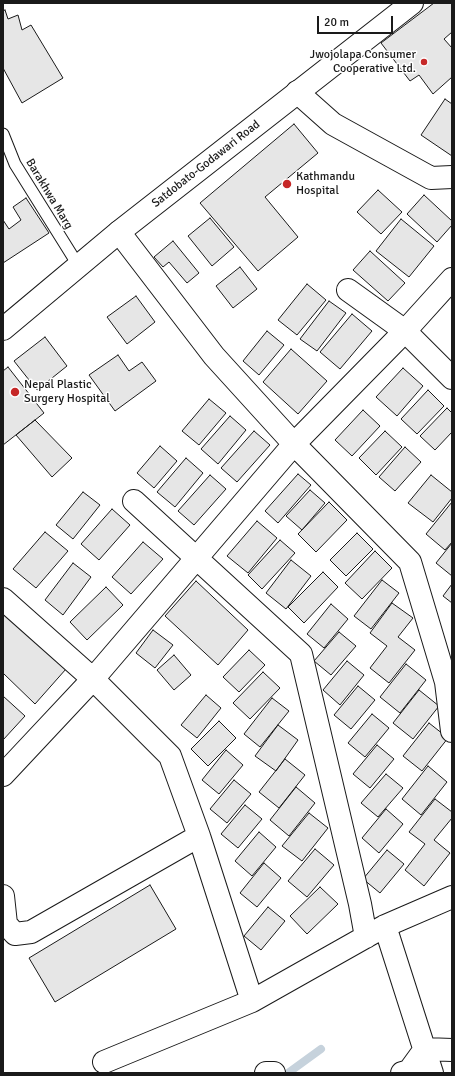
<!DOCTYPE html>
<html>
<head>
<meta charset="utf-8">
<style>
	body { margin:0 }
	#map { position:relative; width:455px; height:1076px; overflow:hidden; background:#fff; font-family:Signika,sans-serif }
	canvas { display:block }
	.frame { position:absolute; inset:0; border:4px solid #1a1a1a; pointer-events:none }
	.scale { position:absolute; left:317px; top:16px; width:76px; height:18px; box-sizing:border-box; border:2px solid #1a1a1a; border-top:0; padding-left:5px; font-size:12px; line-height:14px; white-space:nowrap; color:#1a1a1a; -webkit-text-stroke:3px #fff; paint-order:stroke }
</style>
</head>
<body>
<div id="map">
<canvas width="455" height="1076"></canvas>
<div class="frame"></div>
<div class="scale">20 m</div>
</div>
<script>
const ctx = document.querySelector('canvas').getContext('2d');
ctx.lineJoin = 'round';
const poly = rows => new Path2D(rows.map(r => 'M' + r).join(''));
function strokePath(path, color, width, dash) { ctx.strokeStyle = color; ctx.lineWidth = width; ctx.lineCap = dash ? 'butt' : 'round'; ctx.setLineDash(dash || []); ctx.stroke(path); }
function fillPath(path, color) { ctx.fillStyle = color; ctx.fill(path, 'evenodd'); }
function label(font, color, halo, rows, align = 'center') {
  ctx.font = font + ' Signika,sans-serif'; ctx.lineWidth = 3; ctx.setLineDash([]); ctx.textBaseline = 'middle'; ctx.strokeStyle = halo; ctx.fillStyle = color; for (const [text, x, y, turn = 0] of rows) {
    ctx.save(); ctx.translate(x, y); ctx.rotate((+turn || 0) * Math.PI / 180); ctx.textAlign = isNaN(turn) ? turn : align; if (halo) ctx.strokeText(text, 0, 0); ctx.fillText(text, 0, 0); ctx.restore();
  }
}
strokePath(poly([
	[288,1073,321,1049]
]), '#c6d2dc', 8);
const building = poly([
	[434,3,452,3,452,32,444,39,452,48,452,77,433,94,419,75,410,81,381,43,434,3],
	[5,10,8,19,18,15,22,30,31,25,63,78,22,103,3,68,3,11,5,10],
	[445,99,452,104,452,156,421,135,445,99],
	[294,124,318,153,265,197,298,237,258,271,200,203,294,124],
	[378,190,402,212,381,234,357,212,378,190],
	[424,195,452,221,452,225,437,242,407,214,424,195],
	[26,198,49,233,3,263,3,220,9,229,21,220,13,207,26,198],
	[210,218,234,247,212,266,188,236,210,218],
	[401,219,434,246,409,277,376,251,401,219],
	[173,241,199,273,187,283,169,262,163,267,154,257,173,241],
	[370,251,405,283,388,301,353,270,370,251],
	[240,267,257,289,233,308,216,286,240,267],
	[307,284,326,300,297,335,278,320,307,284],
	[136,296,155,322,127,344,107,317,136,296],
	[329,301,346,313,317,351,300,339,329,301],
	[352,314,372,331,340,369,320,352,352,314],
	[267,331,284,345,259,375,243,361,267,331],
	[45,337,67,366,37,390,14,361,45,337],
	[291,349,327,381,298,414,263,382,291,349],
	[118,355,129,371,142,362,156,381,115,411,89,375,118,355],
	[8,367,44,413,3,445,3,371,8,367],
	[403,368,423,386,397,416,376,397,403,368],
	[428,390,444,406,417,434,401,419,428,390],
	[209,399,226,413,199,445,182,431,209,399],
	[447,408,452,413,452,432,435,450,420,436,447,408],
	[363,410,380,426,352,456,335,440,363,410],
	[230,416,246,430,218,464,201,449,230,416],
	[35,420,72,458,52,477,16,435,35,420],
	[254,431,270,445,237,482,221,468,254,431],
	[385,431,402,447,376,475,359,458,385,431],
	[160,446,177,461,154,488,137,473,160,446],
	[405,447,421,462,395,491,379,477,405,447],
	[186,458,203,473,175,507,157,492,186,458],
	[298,474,311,485,278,523,265,511,298,474],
	[210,475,226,489,194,525,178,511,210,475],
	[431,475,452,492,452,498,433,522,408,503,431,475],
	[310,490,325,503,302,530,286,516,310,490],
	[83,492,100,505,73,539,56,525,83,492],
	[329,502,347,520,316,552,298,534,329,502],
	[452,502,452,542,445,550,426,534,452,502],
	[112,509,130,525,99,560,81,544,112,509],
	[257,521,277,538,248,573,227,556,257,521],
	[45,532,68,551,36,588,13,569,45,532],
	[357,533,373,549,346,576,330,560,357,533],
	[280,540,295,553,262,589,248,575,280,540],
	[143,542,163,559,131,594,112,577,143,542],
	[452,543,452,576,436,563,452,543],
	[375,551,392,568,362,599,345,583,375,551],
	[291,560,311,576,286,609,266,593,291,560],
	[73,563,91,577,63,615,45,600,73,563],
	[323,572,338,587,304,623,288,607,323,572],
	[382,580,399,593,371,629,354,616,382,580],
	[196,581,248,630,218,665,165,616,196,581],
	[452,584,452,603,443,596,452,584],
	[106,587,123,605,87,640,70,622,106,587],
	[392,603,413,618,398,637,415,650,389,683,370,668,387,646,370,633,392,603],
	[331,604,348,619,324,648,307,634,331,604],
	[3,612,66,669,35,704,3,673,3,612],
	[153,630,173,645,155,668,136,653,153,630],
	[339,632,356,646,331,675,314,661,339,632],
	[249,650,265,665,239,692,223,677,249,650],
	[174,655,191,675,174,690,157,670,174,655],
	[347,661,364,675,340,705,323,690,347,661],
	[406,664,426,680,400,713,380,697,406,664],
	[263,672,280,688,250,719,233,703,263,672],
	[358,686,375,700,351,729,334,715,358,686],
	[419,690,439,706,413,739,393,723,419,690],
	[206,695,221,708,197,738,181,725,206,695],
	[3,696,25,716,3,740,3,696],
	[272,698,289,711,260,747,244,734,272,698],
	[372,714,389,728,365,757,348,743,372,714],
	[219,721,236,738,208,766,191,749,219,721],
	[429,723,448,738,422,771,403,756,429,723],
	[278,725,298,740,276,771,255,756,278,725],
	[377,745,394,759,370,788,353,774,377,745],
	[226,750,243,765,219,794,202,780,226,750],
	[285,759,305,775,279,808,259,792,285,759],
	[428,766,447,782,421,815,402,799,428,766],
	[386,774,403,788,378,817,361,803,386,774],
	[234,780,251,794,227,823,210,809,234,780],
	[296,787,315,803,289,836,270,820,296,787],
	[435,799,452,812,452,818,434,840,450,853,424,886,405,870,425,844,409,832,435,799],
	[245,805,262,819,238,848,221,834,245,805],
	[386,809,403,824,379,853,362,838,386,809],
	[309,813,328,828,302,861,282,846,309,813],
	[259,832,276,847,252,876,235,861,259,832],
	[315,849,334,865,307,897,288,881,315,849],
	[387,850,404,864,380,893,363,879,387,850],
	[264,863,281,878,257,907,240,893,264,863],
	[150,885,176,929,55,1002,29,958,150,885],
	[320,887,338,904,307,934,290,916,320,887],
	[268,907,285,921,261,950,244,936,268,907]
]);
fillPath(building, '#e6e6e6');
strokePath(building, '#1a1a1a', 1);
const service = poly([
	[3,134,15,164,78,265]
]);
const minor = poly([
	[297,92,333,124,431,178,452,177],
	[119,232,214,356,294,444,410,562,446,682,452,731],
	[348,290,405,331,452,378],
	[134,501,301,654,360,904,366,937],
	[3,599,93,679,294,444,405,331,452,279],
	[3,775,93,679,170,756,199,836,252,1001],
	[3,896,6,924,15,934,31,932,199,836],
	[385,926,432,1073],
	[104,1062,252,1001,385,926,452,897],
	[266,1073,274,1073],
	[402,1073,409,1071,425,1049,452,1050]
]);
const primary = poly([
	[3,329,119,232,412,3]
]);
strokePath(service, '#1a1a1a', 13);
strokePath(minor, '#1a1a1a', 24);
strokePath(primary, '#1a1a1a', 24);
strokePath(service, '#fff', 11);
strokePath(minor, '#fff', 22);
strokePath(primary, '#fff', 22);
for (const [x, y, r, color] of [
	[424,62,4,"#c62828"],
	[287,184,5,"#c62828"],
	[15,392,5,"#c62828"]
]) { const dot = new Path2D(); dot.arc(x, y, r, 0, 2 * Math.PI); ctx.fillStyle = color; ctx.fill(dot); strokePath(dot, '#fff', 1.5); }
label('12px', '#1a1a1a', '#fff', [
	["Jwojolapa Consumer",416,55,"right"],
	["Cooperative Ltd.",416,69,"right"],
	["Kathmandu",296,177],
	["Hospital",296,191],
	["Nepal Plastic",24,385],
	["Surgery Hospital",24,399]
], 'left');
label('12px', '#1a1a1a', '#fff', [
	["Satdobato-Godawari Road",206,164,-38],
	["Barakhwa Marg",49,194,59]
]);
</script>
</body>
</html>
